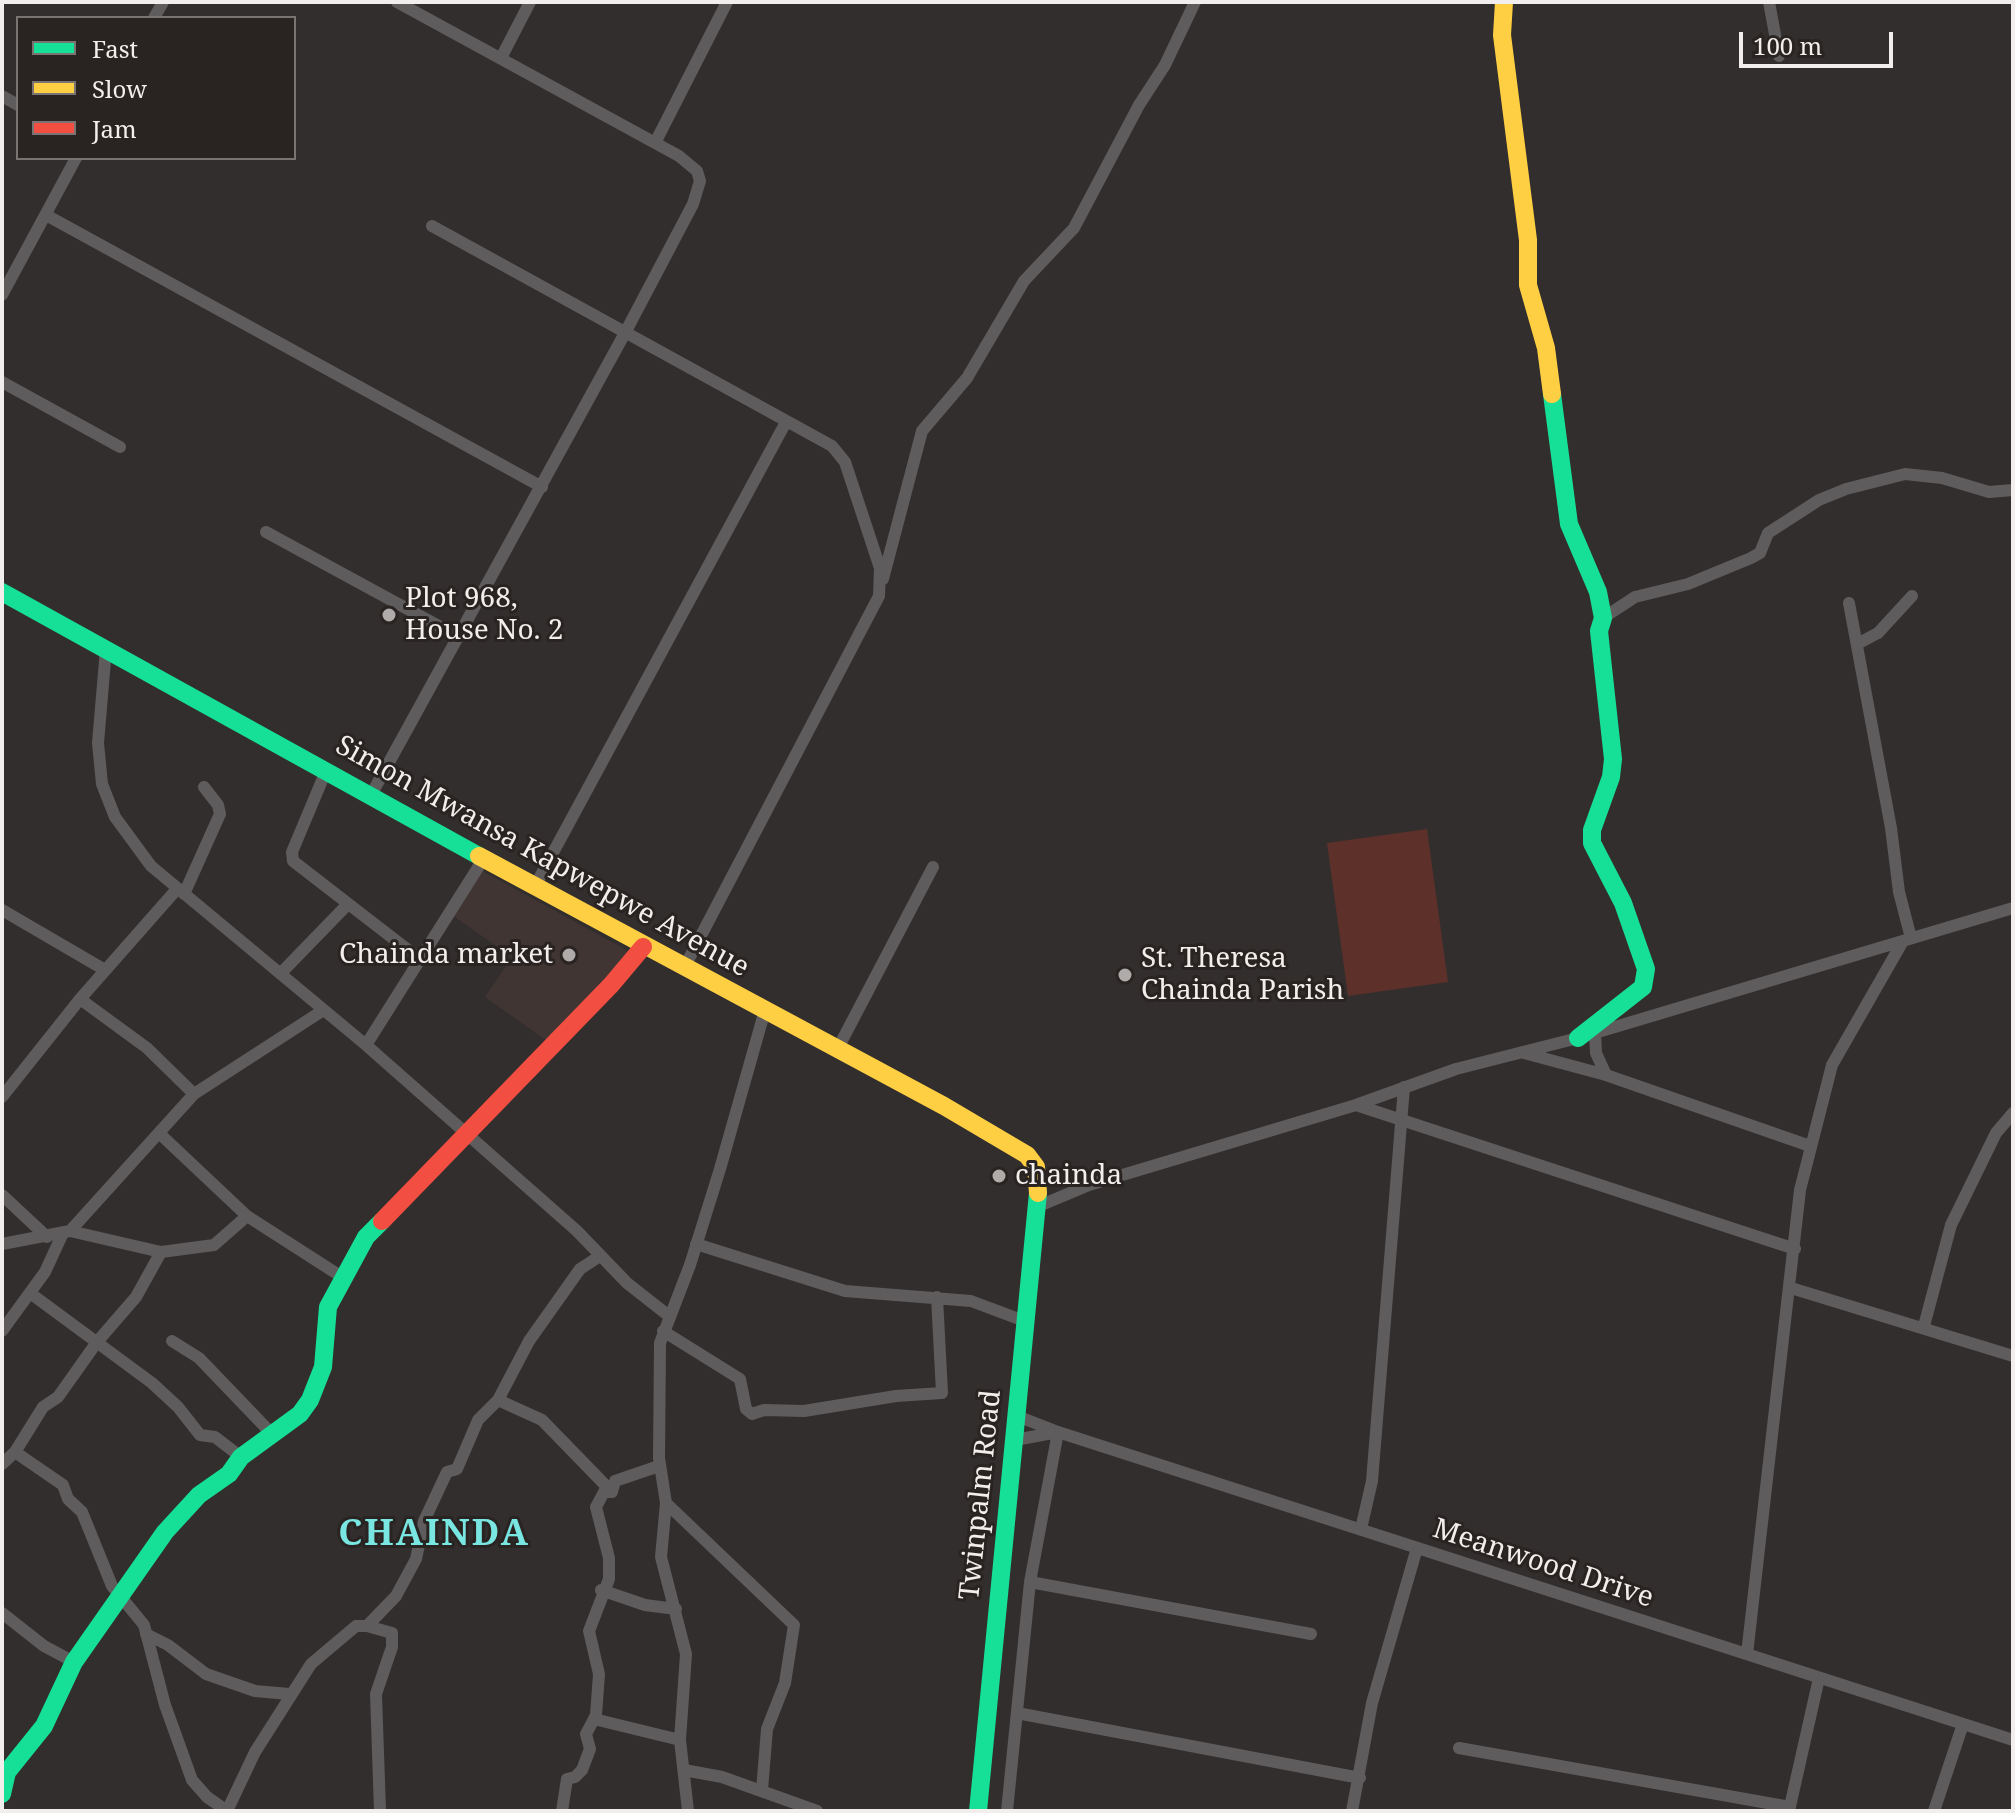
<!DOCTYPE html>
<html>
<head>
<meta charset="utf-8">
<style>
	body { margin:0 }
	#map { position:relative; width:2015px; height:1813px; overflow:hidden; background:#322e2d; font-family:"Noto Serif",serif }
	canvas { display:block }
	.frame { position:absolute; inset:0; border:4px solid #f2eeed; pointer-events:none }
	.legend { position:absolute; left:16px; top:16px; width:280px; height:144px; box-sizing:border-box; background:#292322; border:2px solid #797473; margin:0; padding:10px 14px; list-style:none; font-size:24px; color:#f2eeed }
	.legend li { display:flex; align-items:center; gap:16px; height:40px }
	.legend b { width:40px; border:2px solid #797473 }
	.scale { position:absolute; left:1739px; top:32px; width:154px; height:36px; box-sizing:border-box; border:4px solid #f2eeed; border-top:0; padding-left:10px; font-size:24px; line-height:28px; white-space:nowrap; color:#f2eeed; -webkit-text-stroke:6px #292322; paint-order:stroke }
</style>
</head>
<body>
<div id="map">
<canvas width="2015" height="1813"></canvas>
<div class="frame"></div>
<ul class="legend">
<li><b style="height:10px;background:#16e098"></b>Fast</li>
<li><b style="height:10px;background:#ffcf43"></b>Slow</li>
<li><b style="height:10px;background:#f24e42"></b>Jam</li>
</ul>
<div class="scale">100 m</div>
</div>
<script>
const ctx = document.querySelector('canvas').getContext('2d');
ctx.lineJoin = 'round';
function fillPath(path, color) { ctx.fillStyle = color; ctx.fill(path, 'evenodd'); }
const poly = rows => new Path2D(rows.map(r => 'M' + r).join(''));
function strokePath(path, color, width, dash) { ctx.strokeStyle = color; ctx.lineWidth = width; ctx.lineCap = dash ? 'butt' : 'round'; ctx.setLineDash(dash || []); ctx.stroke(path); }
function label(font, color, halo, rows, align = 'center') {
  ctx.font = font + ' "Noto Serif",serif'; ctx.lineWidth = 6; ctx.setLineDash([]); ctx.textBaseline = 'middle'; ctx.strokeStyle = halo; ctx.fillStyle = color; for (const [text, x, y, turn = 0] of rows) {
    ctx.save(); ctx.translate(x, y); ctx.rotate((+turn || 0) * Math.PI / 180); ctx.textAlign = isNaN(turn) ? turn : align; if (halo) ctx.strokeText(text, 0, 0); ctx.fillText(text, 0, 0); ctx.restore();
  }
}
fillPath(poly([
	[479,869,630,952,547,1041,485,997,512,957,449,913]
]), '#413534');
fillPath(poly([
	[1427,829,1448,982,1348,996,1327,843]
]), '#5d302a');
strokePath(poly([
	[1769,2,1779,56],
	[154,18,163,2],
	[501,58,530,2],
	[2,96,18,105],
	[655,143,727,2],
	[46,215,542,487],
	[432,226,832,446,845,462,880,568,879,596,684,968],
	[2,295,76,158],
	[2,382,120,447],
	[266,532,459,637],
	[883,579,922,431,967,378,1024,281,1074,228,1139,105,1165,65,1195,2],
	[1849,603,1891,828,1899,892,1911,938],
	[1603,618,1635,597,1688,584,1751,558,1760,553,1768,533,1819,500,1846,489,1905,474,1942,478,1989,492,2013,490],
	[1857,644,1878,633,1912,596],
	[106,649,98,743,102,784,115,817,151,866,366,1045,577,1231,627,1283,669,1316],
	[326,771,292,852,293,861,421,960],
	[371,795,625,333,693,204,700,181,697,171,679,156,397,2],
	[535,886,786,422],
	[184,894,220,814,218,805,204,787],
	[2,910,105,970],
	[281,973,347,905],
	[80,999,147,1048,194,1094],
	[1595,1032,1596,1053,1606,1075],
	[366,1045,484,858],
	[837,1050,933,867],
	[1524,1053,1606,1075,1810,1146],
	[2,1097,80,999,177,889],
	[1356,1105,1795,1249],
	[160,1134,247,1216,342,1277],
	[2,1195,47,1237],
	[1039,1206,1089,1185,1356,1105,1456,1069,1578,1038,2013,908],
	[70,1231,161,1252,214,1245,247,1216],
	[2,1244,70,1231,194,1094,322,1011],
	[696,1244,845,1291,971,1301,1027,1322],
	[1791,1288,2013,1356],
	[30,1293,152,1383,178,1407,200,1435,215,1437,241,1457],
	[1924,1326,1951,1225,1996,1133,2013,1113],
	[2,1331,45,1272,62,1235],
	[663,1331,740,1379,746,1409,752,1414,764,1410,804,1411,896,1396,942,1393,937,1297],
	[172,1341,199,1358,271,1433],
	[498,1400,542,1420,612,1492],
	[1017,1416,1058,1432,2013,1740],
	[1015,1440,1058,1432],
	[15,1452,63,1485,68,1499,82,1512,112,1586,144,1625,165,1705,192,1780,207,1797,227,1811],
	[2,1464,15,1452,43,1407,58,1397,97,1342,136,1297,161,1252],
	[666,1503,794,1625,785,1683,767,1729,762,1790],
	[1361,1529,1372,1481,1404,1087],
	[1030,1582,1311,1634],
	[601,1590,645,1605,676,1609],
	[2,1613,44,1646,74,1662],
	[367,1626,392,1633,392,1647,376,1694,380,1811],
	[146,1634,168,1645,206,1674,255,1691,289,1694],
	[1747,1654,1800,1190,1832,1065,1903,941],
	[1017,1713,1360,1778],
	[594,1719,680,1740],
	[1459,1748,1790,1807],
	[684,1770,722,1777,817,1811],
	[227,1811,255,1752,311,1664,356,1626,367,1626,396,1596,416,1559,424,1521,447,1472,457,1469,478,1420,498,1400,529,1341,580,1269,600,1256],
	[562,1811,567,1779,575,1777,582,1770,590,1749,586,1734,596,1715,599,1674,589,1631,609,1579,609,1558,596,1507,604,1492,612,1492,615,1481,659,1466],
	[688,1811,680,1740,686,1654,661,1557,666,1503,659,1458,660,1343,690,1265,720,1169,765,1010],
	[1007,1811,1030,1582,1058,1432],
	[1352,1811,1372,1703,1417,1548],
	[1789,1811,1819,1678],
	[1934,1811,1963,1724]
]), '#5e5c5c', 12);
strokePath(poly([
	[1552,394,1569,524,1598,592,1603,618,1599,631,1613,759,1611,777,1592,830,1592,843,1623,903,1646,969,1643,987,1578,1038],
	[2,592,479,856],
	[2,1794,7,1772,44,1726,74,1662,165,1532,199,1495,229,1474,241,1457,300,1414,310,1400,323,1367,328,1307,366,1237,382,1221],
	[978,1811,1038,1193]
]), '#16e098', 18);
strokePath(poly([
	[1504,2,1502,35,1528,240,1528,285,1546,348,1552,394],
	[479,856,944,1106,1027,1155,1036,1167,1038,1193]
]), '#ffcf43', 18);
strokePath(poly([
	[382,1221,611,985,643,947]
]), '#f24e42', 18);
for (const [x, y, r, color] of [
	[389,615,8,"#afabaa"],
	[569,955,8,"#afabaa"],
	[1125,975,8,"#afabaa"],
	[999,1176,8,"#afabaa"]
]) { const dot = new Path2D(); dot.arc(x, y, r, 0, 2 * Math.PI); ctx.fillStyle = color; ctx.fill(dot); strokePath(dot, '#292322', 3); }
label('28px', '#f2eeed', '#292322', [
	["Plot 968,",405,599],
	["House No. 2",405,631],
	["Chainda market",553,955,"right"],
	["St. Theresa",1141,959],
	["Chainda Parish",1141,991],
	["chainda",1015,1176]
], 'left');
label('28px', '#f2eeed', '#292322', [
	["Simon Mwansa Kapwepwe Avenue",542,857,29],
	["Twinpalm Road",981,1495,-84],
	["Meanwood Drive",1543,1564,18]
]);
ctx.letterSpacing = '2px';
label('bold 36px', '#7ae6e1', '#292322', [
	["CHAINDA",434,1535]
]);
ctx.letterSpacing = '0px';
</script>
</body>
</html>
